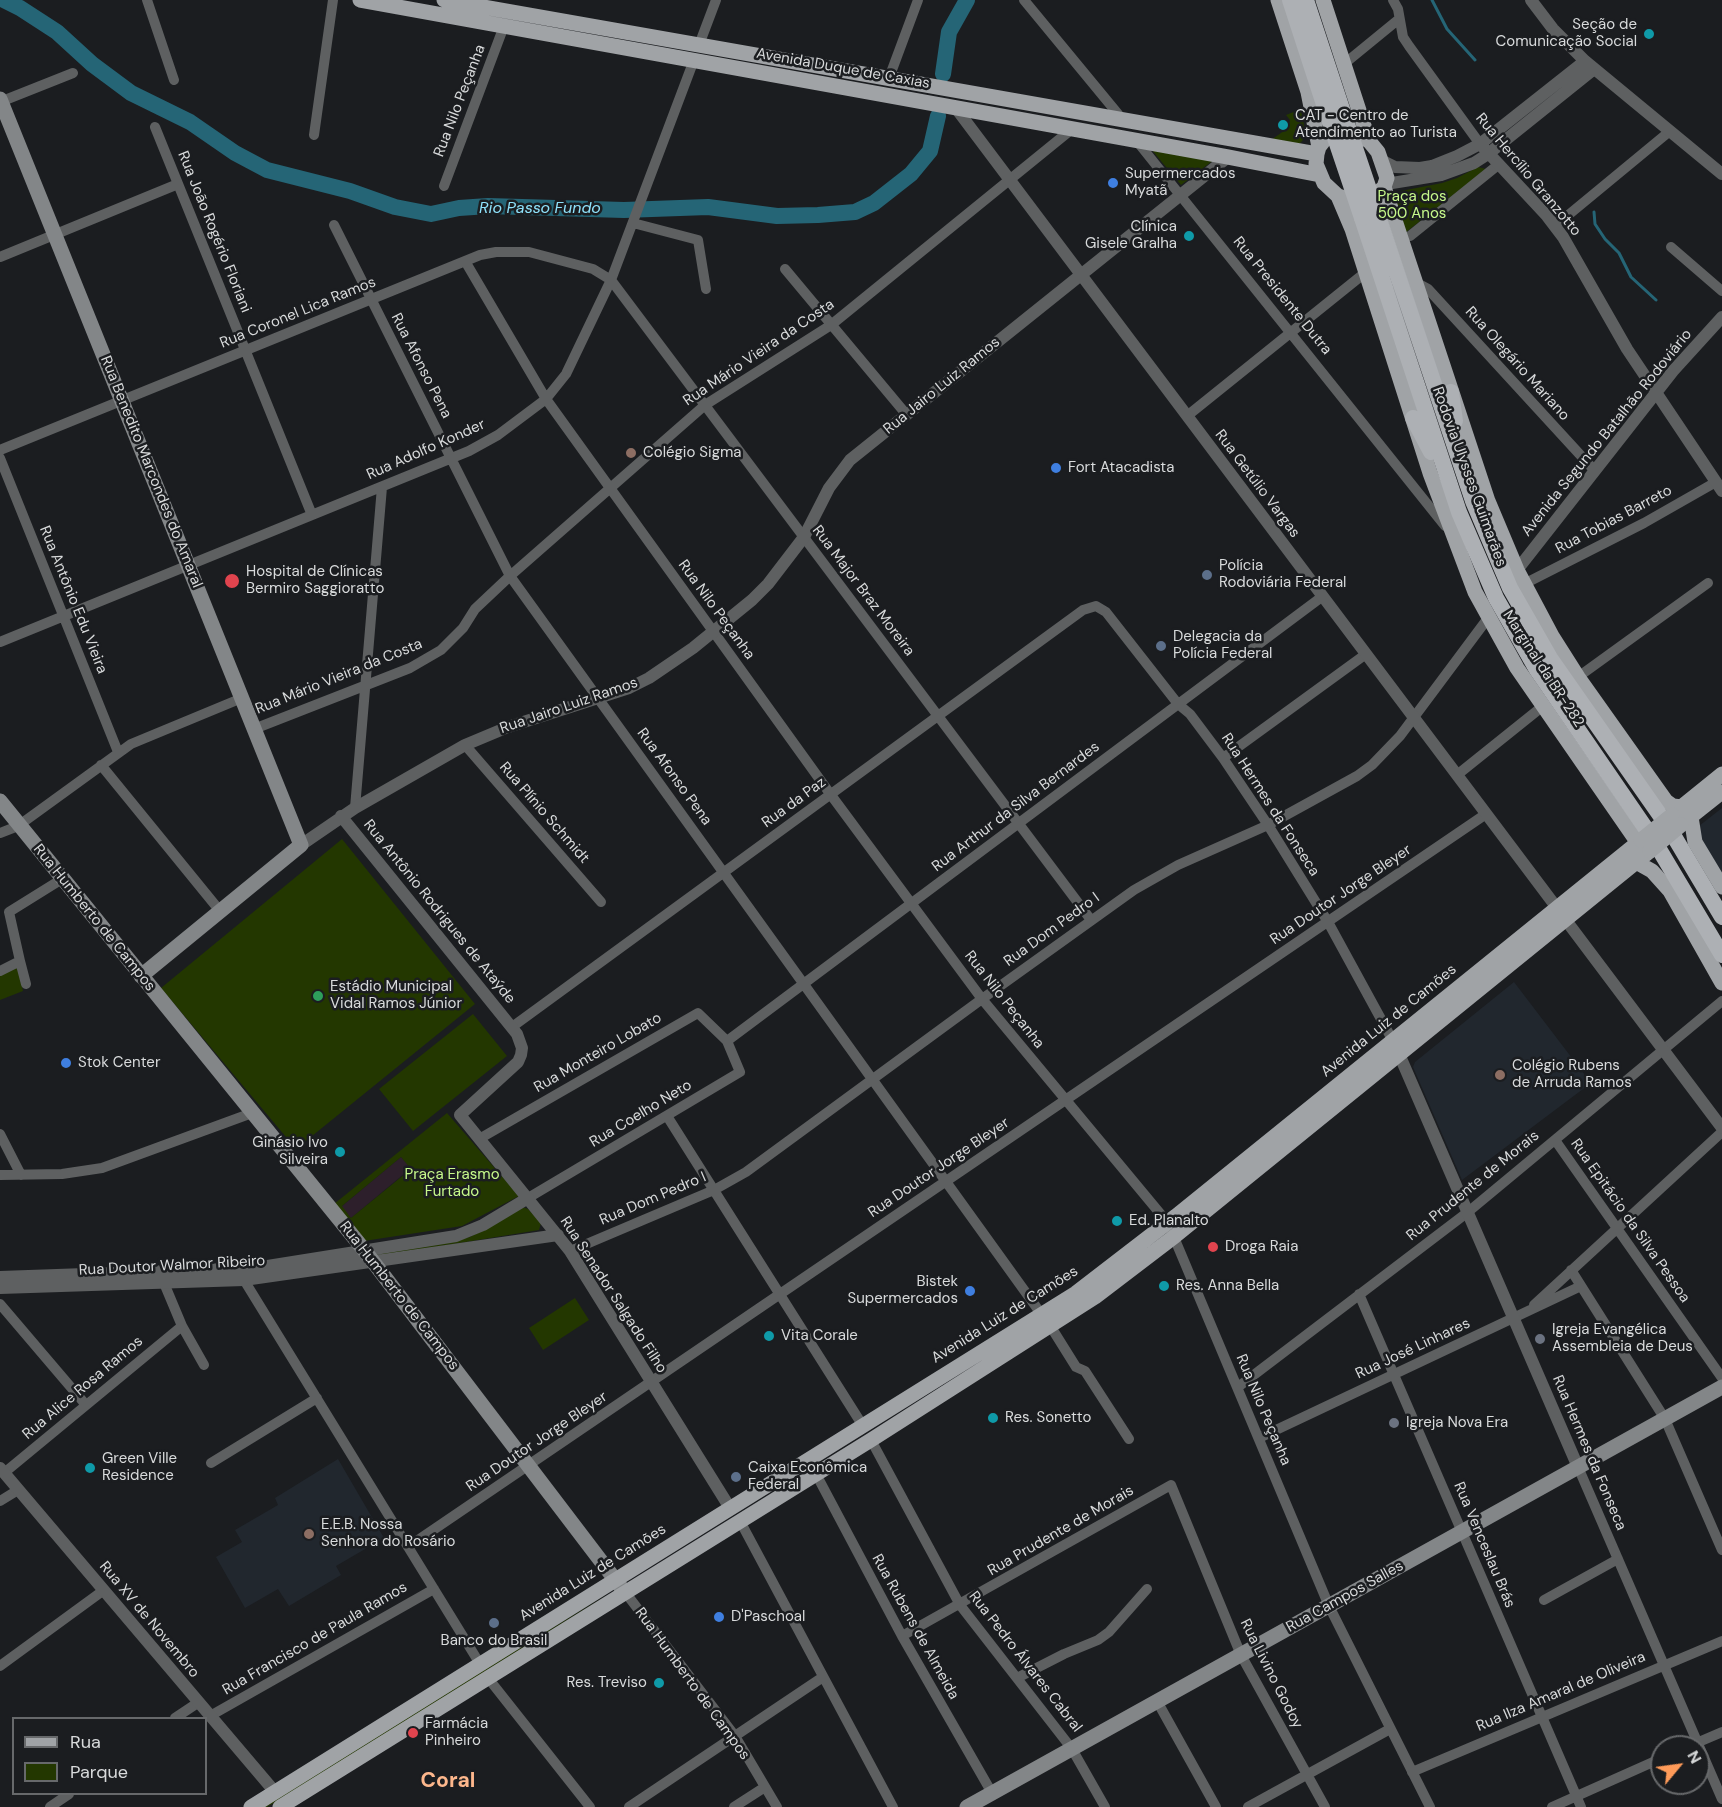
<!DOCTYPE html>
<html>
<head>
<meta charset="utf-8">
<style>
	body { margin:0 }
	#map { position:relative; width:1722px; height:1807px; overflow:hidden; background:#1b1d20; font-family:"DM Sans",sans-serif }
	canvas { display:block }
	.legend { position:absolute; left:12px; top:1717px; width:195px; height:78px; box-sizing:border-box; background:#1b1d20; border:2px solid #67696b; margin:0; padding:8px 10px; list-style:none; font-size:18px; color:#d8dadb }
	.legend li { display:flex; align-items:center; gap:12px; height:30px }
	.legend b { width:30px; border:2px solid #67696b }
	.north { position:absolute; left:1650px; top:1735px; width:60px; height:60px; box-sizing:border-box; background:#1b1d20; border:2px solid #67696b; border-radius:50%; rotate:61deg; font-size:16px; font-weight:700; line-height:24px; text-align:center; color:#d8dadb }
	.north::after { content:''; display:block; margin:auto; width:21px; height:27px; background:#ff9b59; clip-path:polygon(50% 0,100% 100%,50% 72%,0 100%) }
</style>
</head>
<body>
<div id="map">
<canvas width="1722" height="1807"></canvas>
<ul class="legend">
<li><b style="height:8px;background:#a0a3a6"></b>Rua</li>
<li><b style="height:16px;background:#233700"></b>Parque</li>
</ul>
<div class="north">N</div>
</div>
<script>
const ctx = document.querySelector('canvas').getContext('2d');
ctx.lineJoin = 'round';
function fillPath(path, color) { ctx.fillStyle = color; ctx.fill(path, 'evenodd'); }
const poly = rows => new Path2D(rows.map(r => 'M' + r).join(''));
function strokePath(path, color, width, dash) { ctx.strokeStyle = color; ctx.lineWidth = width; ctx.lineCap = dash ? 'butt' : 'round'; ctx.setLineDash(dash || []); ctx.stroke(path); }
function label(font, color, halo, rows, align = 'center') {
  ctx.font = font + ' "DM Sans",sans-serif'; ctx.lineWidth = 5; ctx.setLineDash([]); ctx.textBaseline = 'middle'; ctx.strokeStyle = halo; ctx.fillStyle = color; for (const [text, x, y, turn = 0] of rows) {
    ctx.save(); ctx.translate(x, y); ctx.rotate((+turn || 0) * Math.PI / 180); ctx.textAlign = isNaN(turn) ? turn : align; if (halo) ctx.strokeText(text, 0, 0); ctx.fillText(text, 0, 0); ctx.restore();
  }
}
fillPath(poly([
	[401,1157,411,1168,351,1218,341,1207]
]), '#2d1f2b');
fillPath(poly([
	[1722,808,1722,882,1701,848,1699,826],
	[1514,982,1591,1083,1462,1180,1413,1067,1415,1062],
	[338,1459,384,1538,336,1566,341,1575,289,1606,278,1589,245,1608,216,1557,242,1542,235,1530,278,1505,275,1498]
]), '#21272e');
fillPath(poly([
	[1301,109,1305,131,1303,140,1297,146,1271,140,1288,128,1290,120,1286,115],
	[1151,149,1215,159,1181,185],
	[1478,167,1486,169,1405,233,1396,204,1401,191,1442,183,1457,178],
	[342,839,475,1004,296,1149,161,988],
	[17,966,23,991,0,1000,0,975],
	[473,1014,507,1056,413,1131,379,1089],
	[447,1113,519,1196,462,1226,364,1241,334,1204],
	[401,1157,411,1169,351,1218,342,1206],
	[522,1207,528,1209,541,1223,539,1230,374,1257,374,1252,470,1237],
	[575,1298,589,1320,543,1350,529,1328],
	[610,1593,302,1786,267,1807,258,1807]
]), '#233700');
strokePath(poly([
	[1432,0,1447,29,1475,60],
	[1594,212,1595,224,1605,239,1619,253,1631,277,1656,300]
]), '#256576', 3);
strokePath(poly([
	[4,0,20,8,57,32,92,64,131,93,190,122,235,153,267,170,350,191,395,207,431,214,459,208,488,206,624,210,708,207,777,216,818,215,855,212,874,203,911,174,930,151,938,116],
	[943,74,949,32,967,0]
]), '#256576', 16);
strokePath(poly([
	[147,0,174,80],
	[1024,0,1118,114,1119,119],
	[1393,0,1398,9,1403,37,1409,46,1480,144],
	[699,45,716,0],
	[1344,64,1399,19],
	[889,78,918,0],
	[0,102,73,73],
	[155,127,312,515],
	[314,135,333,0],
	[1136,140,1445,526],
	[444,186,504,26],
	[633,223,698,240,706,289],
	[334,225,510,576,1042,1315],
	[1555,226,1670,131],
	[1410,236,1498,165],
	[1671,247,1722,291],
	[0,257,178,184],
	[465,261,546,399,831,795,982,999,1168,1223,1329,1606,1430,1807],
	[785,269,906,414],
	[1415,282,1428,289,1595,471],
	[1187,416,1366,272],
	[0,450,480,255,496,252,529,252,593,269,611,280,1091,920],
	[0,458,118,752],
	[1524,584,1644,523,1716,482],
	[0,642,469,451,498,435,546,399,566,374,611,280,694,60],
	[1578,677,1708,583],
	[254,729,410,668,441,650,463,628,475,609,510,576,705,405,831,325,1072,129],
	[465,745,601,902],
	[1223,758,1366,654],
	[101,765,220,911],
	[1457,775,1543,706],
	[355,808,382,487],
	[0,833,18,826,131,744,242,698],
	[20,961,26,984],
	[0,971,20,961,9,912,62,879],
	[512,1027,1083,610,1096,606,1106,612,1178,704,1190,714,1223,758,1268,825,1328,922,1393,1041],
	[727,1041,1323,596],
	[667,1116,863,1426],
	[0,1134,21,1175],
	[479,1139,698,1013,727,1041,740,1072,528,1198],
	[1555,1140,1722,1378],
	[0,1175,62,1174,102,1168,252,1113],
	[570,1251,714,1190,746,1172,982,999,1134,890,1178,865,1268,825,1357,776,1372,765,1400,736,1488,618],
	[1571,1270,1665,1419,1722,1550],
	[244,1280,480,1664],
	[164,1283,182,1326,204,1365],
	[1359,1294,1581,1807],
	[0,1304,86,1405],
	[1534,1305,1722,1132],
	[1051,1327,1076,1367,1085,1371,1129,1439],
	[1238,1387,1468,1212,1722,1001],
	[1259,1438,1581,1286],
	[871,1440,960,1605,1072,1749,1105,1807],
	[211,1463,317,1398],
	[1578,1467,1722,1799],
	[4,1473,182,1326],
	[816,1474,902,1636,992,1793],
	[0,1501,18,1490],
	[740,1521,893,1807],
	[408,1547,1486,814],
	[625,1592,735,1736,777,1807],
	[1544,1600,1618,1559],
	[902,1636,1171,1485,1241,1655,1325,1807],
	[0,1666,104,1590],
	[488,1678,590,1807],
	[1017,1678,1064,1654,1098,1640,1109,1632,1147,1589],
	[1157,1701,1216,1807],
	[210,1716,434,1589],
	[175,1718,199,1702],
	[1687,1747,1722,1732],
	[1412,1772,1722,1641],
	[50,1807,69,1794],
	[629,1807,823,1677],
	[734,1807,765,1787],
	[1248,1807,1390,1729],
	[1552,1807,1662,1758]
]), '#5e6061', 10);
strokePath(poly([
	[1531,0,1553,29,1585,61,1722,174],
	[955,107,1557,908],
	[1480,144,1547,216,1563,237,1627,349,1722,491],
	[1383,161,1395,167,1420,168,1432,166,1457,156,1480,144,1585,61],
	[1386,184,1441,175,1474,163,1488,154,1594,69],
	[1517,570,1673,371,1722,317],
	[341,816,517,1034,522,1048,521,1055,518,1062,460,1115,570,1251,730,1508],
	[301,845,355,808,465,745,508,727,629,688,649,678,693,648,752,600,768,584,804,537,829,488,850,460,1228,157],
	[1565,919,1722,1128],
	[1399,1054,1578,1467],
	[0,1277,255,1268,456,1236,483,1225,528,1198],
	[0,1288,244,1280,558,1235],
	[0,1468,275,1792]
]), '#5e6061', 12);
strokePath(poly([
	[0,99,301,845,141,976],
	[0,801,365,1251,623,1590],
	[967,1807,1722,1387]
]), '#838688', 15);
strokePath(poly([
	[360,0,1228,157,1320,175],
	[444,0,1317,154],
	[1278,0,1308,92,1319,147],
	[1323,0,1369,141],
	[1339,133,1358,136,1369,141,1378,152,1387,178,1384,187,1374,196,1366,199,1351,200,1338,196,1324,183,1316,164,1317,154,1319,147,1326,138,1339,133],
	[1384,187,1488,501,1517,570,1552,636,1578,677,1666,801,1673,806,1682,807],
	[1338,196,1352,229,1430,473,1475,592,1517,668,1638,843],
	[1675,812,1722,774],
	[1691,817,1695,842,1722,887],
	[1683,823,1722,792],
	[1636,862,1652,871,1670,891,1722,983],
	[251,1807,1076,1293,1176,1216,1641,840],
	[280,1807,871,1440,1095,1297,1175,1236,1650,851]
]), '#a0a3a6', 15);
strokePath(poly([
	[1290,0,1332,129],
	[1306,0,1347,124],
	[1377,213,1473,501,1510,588,1550,658,1669,828,1722,917],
	[1362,218,1459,512,1496,598,1537,670,1653,839,1722,955],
	[1451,392,1455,421],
	[1413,418,1431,452]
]), '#adb0b4', 16);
strokePath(poly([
	[1641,840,1672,815],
	[1650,851,1681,825]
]), '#a0a3a6', 15);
strokePath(poly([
	[1347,124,1377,213],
	[1332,129,1362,218]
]), '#adb0b4', 16);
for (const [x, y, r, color] of [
	[1649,34,6,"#0f9aa8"],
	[1283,125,6,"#0f9aa8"],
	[1113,183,6,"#3f7fe0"],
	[1189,236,6,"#0f9aa8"],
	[631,453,6,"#8d6e63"],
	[1056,468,6,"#3f7fe0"],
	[1207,575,6,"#5c6f8a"],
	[232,581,8,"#e0444e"],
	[1161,646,6,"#5c6f8a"],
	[318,996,6,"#2e9e5b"],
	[66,1063,6,"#3f7fe0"],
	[1500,1075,6,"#8d6e63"],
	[340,1152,6,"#0f9aa8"],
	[1117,1221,6,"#0f9aa8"],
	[1213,1247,6,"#e0444e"],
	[1164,1286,6,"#0f9aa8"],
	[970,1291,6,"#3f7fe0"],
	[769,1336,6,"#0f9aa8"],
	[1540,1339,6,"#6b7280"],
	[993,1418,6,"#0f9aa8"],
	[1394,1423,6,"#6b7280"],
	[90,1468,6,"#0f9aa8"],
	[736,1477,6,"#5c6f8a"],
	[309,1534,6,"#8d6e63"],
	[719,1617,6,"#3f7fe0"],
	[494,1623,6,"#5c6f8a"],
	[659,1683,6,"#0f9aa8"],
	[413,1733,6,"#e0444e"]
]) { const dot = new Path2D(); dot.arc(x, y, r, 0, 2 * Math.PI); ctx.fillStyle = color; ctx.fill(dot); strokePath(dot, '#1b1d20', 2); }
label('15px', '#d8dadb', '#1b1d20', [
	["Seção de",1637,25,"right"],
	["Comunicação Social",1637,42,"right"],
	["CAT - Centro de",1295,116],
	["Atendimento ao Turista",1295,133],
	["Supermercados",1125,174],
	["Myatã",1125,191],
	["Clínica",1177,227,"right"],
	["Gisele Gralha",1177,244,"right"],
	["Colégio Sigma",643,453],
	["Fort Atacadista",1068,468],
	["Polícia",1219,566],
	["Rodoviária Federal",1219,583],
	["Hospital de Clínicas",246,572],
	["Bermiro Saggioratto",246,589],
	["Delegacia da",1173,637],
	["Polícia Federal",1173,654],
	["Estádio Municipal",330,987],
	["Vidal Ramos Júnior",330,1004],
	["Stok Center",78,1063],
	["Colégio Rubens",1512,1066],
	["de Arruda Ramos",1512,1083],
	["Ginásio Ivo",328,1143,"right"],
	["Silveira",328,1160,"right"],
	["Ed. Planalto",1129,1221],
	["Droga Raia",1225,1247],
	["Bistek",958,1282,"right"],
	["Supermercados",958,1299,"right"],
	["Res. Anna Bella",1176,1286],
	["Igreja Evangélica",1552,1330],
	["Assembleia de Deus",1552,1347],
	["Vita Corale",781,1336],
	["Res. Sonetto",1005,1418],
	["Igreja Nova Era",1406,1423],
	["Green Ville",102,1459],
	["Residence",102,1476],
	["Caixa Econômica",748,1468],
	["Federal",748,1485],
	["E.E.B. Nossa",321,1525],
	["Senhora do Rosário",321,1542],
	["D'Paschoal",731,1617],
	["Banco do Brasil",494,1641,"center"],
	["Res. Treviso",647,1683,"right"],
	["Farmácia",425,1724],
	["Pinheiro",425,1741]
], 'left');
label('15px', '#d8dadb', '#1b1d20', [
	["Avenida Duque de Caxias",843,69,10],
	["Rua Nilo Peçanha",460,101,-69],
	["Rua Hercílio Granzotto",1528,175,50],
	["Rua João Rogério Floriani",214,232,68],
	["Rua Presidente Dutra",1282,296,51],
	["Rua Coronel Lica Ramos",298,313,-22],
	["Rua Mário Vieira da Costa",759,353,-34],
	["Rua Olegário Mariano",1517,364,48],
	["Rua Afonso Pena",421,366,63],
	["Rua Jairo Luiz Ramos",942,386,-39],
	["Avenida Segundo Batalhão Rodoviário",1607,433,-51],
	["Rua Adolfo Konder",426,450,-24],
	["Rua Benedito Marcondes do Amaral",151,472,68],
	["Rodovia Ulysses Guimarães",1469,477,70],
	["Rua Getúlio Vargas",1257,484,53],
	["Rua Tobias Barreto",1614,520,-28],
	["Rua Major Braz Moreira",863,591,53],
	["Rua Antônio Edu Vieira",73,600,68],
	["Rua Nilo Peçanha",716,610,54],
	["Marginal da BR-282",1543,669,57],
	["Rua Mário Vieira da Costa",339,677,-22],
	["Rua Jairo Luiz Ramos",569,706,-19],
	["Rua Afonso Pena",674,777,54],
	["Rua da Paz",794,803,-36],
	["Rua Hermes da Fonseca",1270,805,57],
	["Rua Arthur da Silva Bernardes",1016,807,-37],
	["Rua Plínio Schmidt",544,813,49],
	["Rua Doutor Jorge Bleyer",1341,895,-34],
	["Rua Antônio Rodrigues de Ataýde",439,912,51],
	["Rua Humberto de Campos",94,918,51],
	["Rua Dom Pedro I",1052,930,-36],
	["Rua Nilo Peçanha",1004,1000,52],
	["Avenida Luiz de Camões",1389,1021,-39],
	["Rua Monteiro Lobato",598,1053,-30],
	["Rua Coelho Neto",641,1114,-31],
	["Rua Doutor Jorge Bleyer",939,1168,-34],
	["Rua Prudente de Morais",1473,1186,-39],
	["Rua Dom Pedro I",653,1199,-23],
	["Rua Epitácio da Silva Pessoa",1630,1221,55],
	["Rua Doutor Walmor Ribeiro",172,1266,-3],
	["Rua Senador Salgado Filho",613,1295,57],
	["Rua Humberto de Campos",399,1296,52],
	["Avenida Luiz de Camões",1005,1315,-32],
	["Rua José Linhares",1413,1349,-25],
	["Rua Alice Rosa Ramos",83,1388,-40],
	["Rua Nilo Peçanha",1263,1410,67],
	["Rua Doutor Jorge Bleyer",537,1442,-34],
	["Rua Hermes da Fonseca",1589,1453,67],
	["Rua Prudente de Morais",1061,1531,-30],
	["Rua Venceslau Brás",1484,1545,67],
	["Avenida Luiz de Camões",593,1573,-32],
	["Rua Campos Salles",1345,1597,-29],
	["Rua XV de Novembro",149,1620,50],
	["Rua Rubens de Almeida",915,1627,61],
	["Rua Francisco de Paula Ramos",315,1639,-30],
	["Rua Pedro Álvares Cabral",1025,1662,52],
	["Rua Livino Godoy",1271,1674,63],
	["Rua Humberto de Campos",692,1684,54],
	["Rua Ilza Amaral de Oliveira",1561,1692,-23]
]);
label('15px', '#c6f88b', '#1b1d20', [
	["Praça dos",1412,197],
	["500 Anos",1412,214],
	["Praça Erasmo",452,1175],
	["Furtado",452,1192]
]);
label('italic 16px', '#8fe2fb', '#1b1d20', [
	["Rio Passo Fundo",540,209]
]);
label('bold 21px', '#fdb78c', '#1b1d20', [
	["Coral",448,1781]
]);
</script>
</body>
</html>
